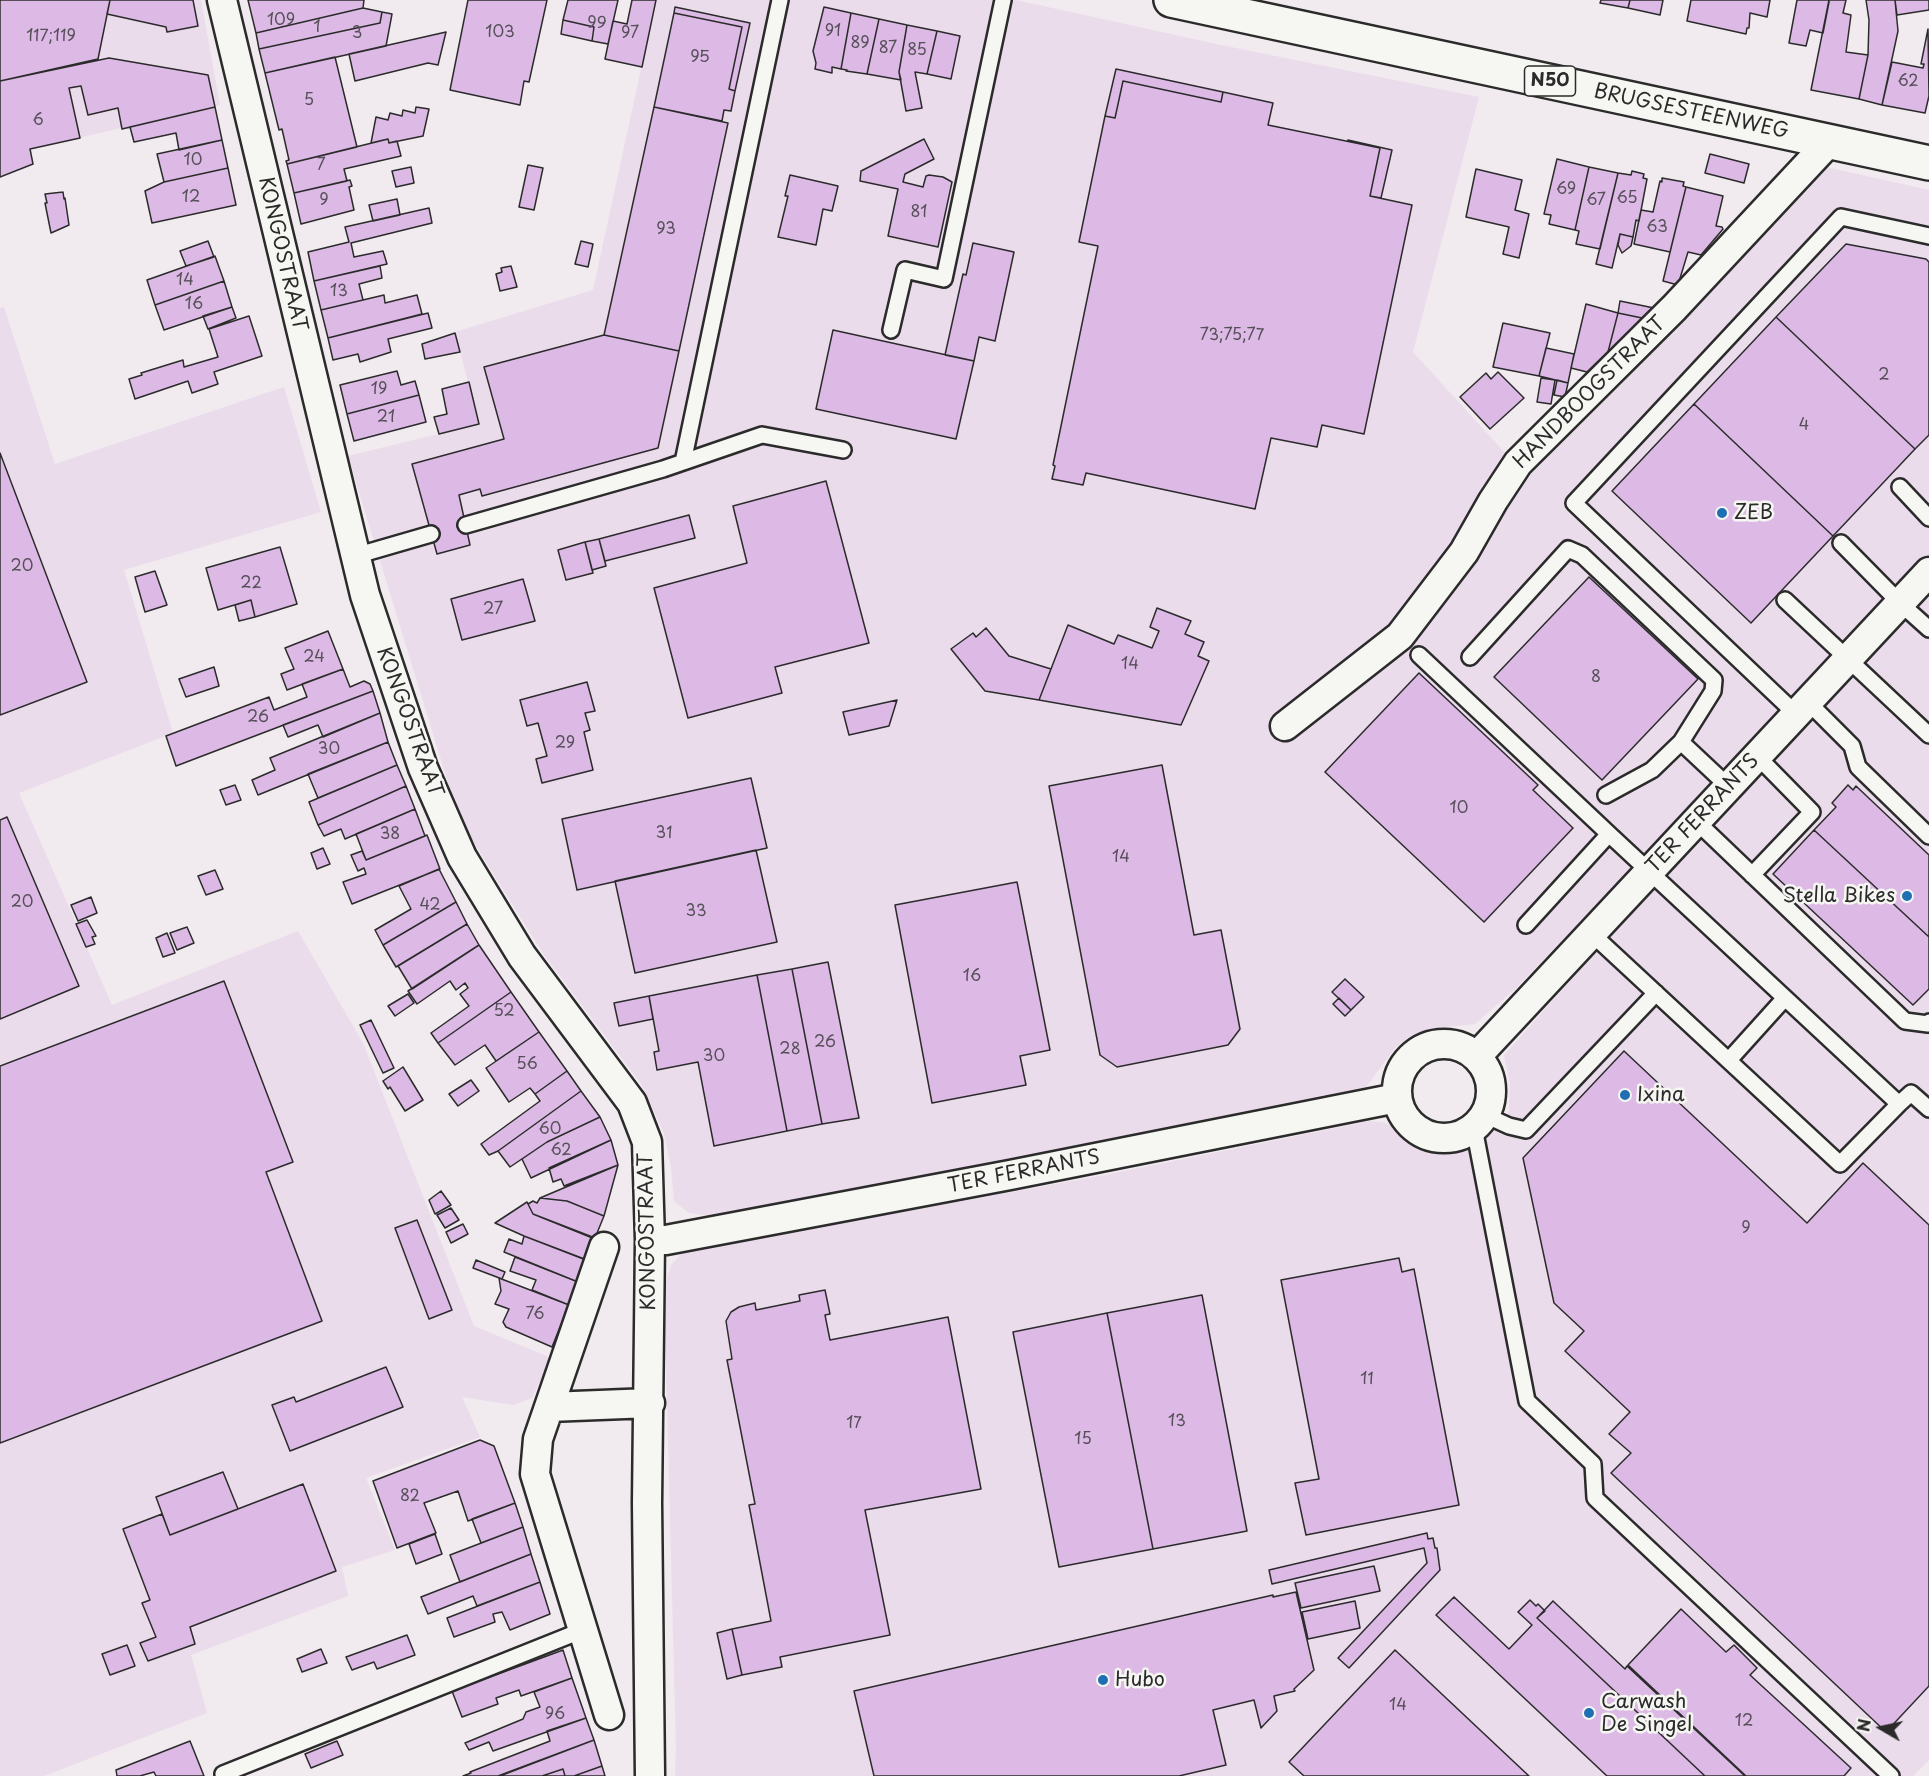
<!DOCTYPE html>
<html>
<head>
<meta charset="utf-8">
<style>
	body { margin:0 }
	#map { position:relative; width:1929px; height:1776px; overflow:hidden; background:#f1eaef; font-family:"Playpen Sans",sans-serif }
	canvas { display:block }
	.north { position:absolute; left:1851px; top:1698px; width:60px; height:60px; -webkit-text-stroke:4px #f6f6f2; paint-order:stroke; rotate:279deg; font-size:16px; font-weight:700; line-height:24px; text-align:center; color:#2b2b2b }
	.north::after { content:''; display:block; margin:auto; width:21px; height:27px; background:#2b2b2b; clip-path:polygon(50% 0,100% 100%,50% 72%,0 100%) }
</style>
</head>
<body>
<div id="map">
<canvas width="1929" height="1776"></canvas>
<div class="north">N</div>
</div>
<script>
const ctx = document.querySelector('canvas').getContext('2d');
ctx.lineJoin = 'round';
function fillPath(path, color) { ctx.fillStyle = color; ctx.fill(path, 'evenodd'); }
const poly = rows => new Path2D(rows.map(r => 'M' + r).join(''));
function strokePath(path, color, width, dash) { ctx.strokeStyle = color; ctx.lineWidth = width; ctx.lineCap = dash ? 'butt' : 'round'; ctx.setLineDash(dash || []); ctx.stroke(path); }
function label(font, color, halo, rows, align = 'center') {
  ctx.font = font + ' "Playpen Sans",sans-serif'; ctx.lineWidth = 5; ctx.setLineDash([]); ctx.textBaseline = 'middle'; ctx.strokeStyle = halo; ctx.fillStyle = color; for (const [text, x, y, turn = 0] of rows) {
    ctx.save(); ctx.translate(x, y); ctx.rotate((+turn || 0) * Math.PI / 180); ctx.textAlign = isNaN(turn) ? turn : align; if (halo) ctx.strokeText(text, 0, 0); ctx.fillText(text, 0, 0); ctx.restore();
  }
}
fillPath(poly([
	[0,0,201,0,220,105,31,149,33,164,0,177],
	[656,0,1016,0,1216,44,1479,97,1413,352,1506,454,1658,315,1799,161,1929,190,1929,557,1516,988,1475,1024,1436,1028,1412,1035,1395,1048,1366,1087,950,1171,711,1216,689,1213,674,1201,671,1167,664,1133,641,1084,544,955,459,819,348,456,479,424,455,332,593,290],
	[4,307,55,464,284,387,321,512,124,570,173,733,19,793,112,1005,298,931,363,1043,474,1326,551,1358,532,1398,513,1405,462,1397,480,1437,366,1478,395,1550,342,1567,348,1596,191,1655,207,1713,44,1776,0,1776,0,308],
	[1929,596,1929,1760,1913,1776,675,1776,676,1749,664,1289,671,1265,683,1252,1105,1175,1370,1121,1386,1123,1427,1148,1463,1151,1482,1142,1499,1126,1509,1111,1510,1083,1504,1055,1697,840]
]), '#ebdcec');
const building = poly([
	[0,0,110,0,98,59,0,81,0,0],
	[110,0,193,0,198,26,167,32,166,27,107,14,110,0],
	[248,0,364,0,363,8,256,33,248,0],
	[468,0,547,0,529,82,524,81,520,105,450,90,468,0],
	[568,0,618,0,608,44,592,41,594,27,563,20,568,0],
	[632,0,656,0,642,67,605,59,613,21,627,24,632,0],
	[1601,0,1630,0,1628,8,1600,3,1601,0],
	[1630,0,1663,0,1660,15,1628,8,1630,0],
	[1691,0,1770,0,1767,17,1750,13,1749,28,1747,28,1746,34,1687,21,1691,0],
	[1797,0,1829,0,1829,2,1823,33,1810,30,1806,46,1789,43,1797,0],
	[1829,0,1846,0,1843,13,1851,15,1846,52,1868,55,1859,99,1811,90,1829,0],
	[1866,0,1895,0,1898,31,1882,105,1859,99,1868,55,1869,20,1866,0],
	[1895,0,1929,0,1929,10,1897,15,1895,0],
	[675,7,750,23,735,91,729,89,742,27,674,13,675,7],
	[824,7,851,13,841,69,832,67,832,73,815,69,816,63,813,51,824,7],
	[363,8,382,12,380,23,259,49,256,33,363,8],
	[382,12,392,14,386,46,265,73,259,49,380,23,382,12],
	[674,13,742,27,729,89,735,91,731,111,724,110,722,121,654,107,674,13],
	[851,13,879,19,867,74,846,71,847,70,841,69,851,13],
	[879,19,907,25,899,72,901,80,867,74,879,19],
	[563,20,594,27,592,41,561,34,563,20],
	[907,25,937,31,927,74,915,72,922,108,906,111,899,72,907,25],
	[1928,29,1929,96,1925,113,1882,105,1892,62,1923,68,1924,64,1921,64,1928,29],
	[937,31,960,36,951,79,927,74,937,31],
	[446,32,438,65,428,63,355,81,349,54,446,32],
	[335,57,357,147,287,164,286,161,289,160,282,129,279,130,265,73,335,57],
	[109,58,208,75,215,107,122,129,118,108,88,115,81,86,69,88,80,138,30,149,33,164,0,177,0,81,109,58],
	[1116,69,1223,92,1221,102,1123,81,1115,118,1105,116,1116,69],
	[1123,81,1221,102,1223,92,1273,103,1268,125,1380,148,1370,196,1412,205,1364,434,1322,425,1317,447,1271,438,1255,509,1086,473,1083,485,1052,479,1055,466,1053,465,1098,246,1079,242,1105,116,1115,118,1123,81],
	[215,107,222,140,179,150,176,133,134,142,130,127,215,107],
	[416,107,429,109,423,136,389,143,388,139,371,143,376,117,388,120,390,113,402,116,403,110,415,113,416,107],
	[654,107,728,123,679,351,604,335,654,107],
	[388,139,389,143,397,141,401,156,344,169,347,181,294,193,287,164,388,139],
	[924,139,934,159,905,174,903,182,923,187,926,176,929,175,943,177,952,182,938,247,888,236,898,189,860,181,861,171,924,139],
	[222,140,228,168,164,182,157,154,222,140],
	[1348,140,1392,150,1381,198,1370,196,1380,148,1348,140],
	[1710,154,1749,164,1744,183,1705,173,1710,154],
	[1557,159,1589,167,1575,230,1549,224,1551,215,1544,214,1557,159],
	[528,165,543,168,534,210,519,207,528,165],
	[411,167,414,183,396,187,392,171,411,167],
	[1589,167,1618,173,1600,249,1576,244,1579,231,1575,230,1589,167],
	[228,168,236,205,152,223,145,191,164,182,228,168],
	[1476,169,1522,180,1515,210,1529,214,1519,258,1503,254,1509,227,1466,217,1476,169],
	[1632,171,1644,174,1643,178,1647,179,1639,221,1636,220,1633,237,1620,234,1612,268,1596,264,1618,173,1631,175,1632,171],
	[790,175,838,186,832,211,823,209,816,245,778,237,788,196,785,196,790,175],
	[1662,178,1684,182,1683,186,1686,187,1670,252,1634,244,1641,210,1653,212,1660,181,1662,182,1662,178],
	[350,180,352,186,349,187,354,210,301,224,294,193,350,180],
	[1686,187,1723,196,1716,226,1722,227,1723,229,1701,255,1688,252,1678,285,1663,281,1686,187],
	[63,192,64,199,65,198,69,225,51,233,45,203,47,203,45,194,63,192],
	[397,199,400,215,373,221,369,205,397,199],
	[429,208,432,223,351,243,354,257,383,251,387,264,314,281,308,252,349,242,345,227,429,208],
	[1620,234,1633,237,1631,246,1622,253,1618,245,1620,234],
	[208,241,214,257,186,266,180,251,208,241],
	[581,241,593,244,588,267,575,264,581,241],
	[973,243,1014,252,995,341,979,337,974,361,945,355,963,274,966,275,973,243],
	[1846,244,1926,259,1929,262,1929,435,1915,449,1776,317,1846,244],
	[215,256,224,281,155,305,147,280,215,256],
	[380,266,382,278,359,284,363,300,321,310,314,281,380,266],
	[511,266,517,287,500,291,496,274,502,272,501,268,511,266],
	[224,281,232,307,164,330,155,305,224,281],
	[384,295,385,303,417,295,422,314,328,338,321,310,384,295],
	[1620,301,1654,308,1642,318,1618,313,1620,301],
	[1586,304,1618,313,1608,352,1587,372,1571,368,1586,304],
	[1657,306,1608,352,1618,313,1642,318,1657,306],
	[232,307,236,318,208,329,203,316,232,307],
	[428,313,432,328,388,339,391,352,360,362,358,354,333,360,328,338,428,313],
	[249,316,262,356,214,372,218,384,192,393,188,381,135,399,129,379,142,375,141,373,183,360,184,367,218,357,209,329,249,316],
	[1776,317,1915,449,1833,536,1694,404,1776,317],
	[1503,323,1550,333,1539,376,1493,367,1503,323],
	[833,330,974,361,956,439,816,409,833,330],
	[455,333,460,352,425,359,422,344,455,333],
	[604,335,679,351,658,448,482,496,480,489,459,495,470,545,437,554,412,464,504,439,484,367,604,335],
	[1546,348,1574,354,1568,383,1539,376,1546,348],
	[397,371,401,385,415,381,419,395,347,414,340,385,397,371],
	[1498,372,1524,398,1490,429,1460,397,1486,373,1491,379,1498,372],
	[1541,378,1555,380,1551,404,1537,402,1541,378],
	[1557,380,1568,383,1565,397,1554,395,1557,380],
	[469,382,479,424,439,434,434,417,447,414,442,389,469,382],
	[419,395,426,422,354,441,347,414,419,395],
	[1694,404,1833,536,1751,623,1612,491,1694,404],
	[0,453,87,682,0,715,0,453],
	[826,481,869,643,775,667,782,693,688,718,654,588,747,563,733,506,826,481],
	[689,515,695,538,605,561,599,539,689,515],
	[599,539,606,566,592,570,585,542,599,539],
	[585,542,593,573,566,580,558,550,585,542],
	[280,547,297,604,255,617,251,600,218,610,206,568,280,547],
	[155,571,167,605,145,612,135,577,155,571],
	[1589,577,1698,679,1602,780,1494,677,1589,577],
	[523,579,535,621,462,640,451,599,523,579],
	[251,600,255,617,239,621,235,605,251,600],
	[1157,608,1191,621,1185,634,1204,642,1198,656,1209,661,1181,725,1039,700,1068,625,1114,644,1118,635,1152,648,1159,631,1150,627,1157,608],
	[986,628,1009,656,1051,669,1039,700,985,691,951,649,973,633,976,637,986,628],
	[328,631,343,669,287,690,281,674,294,669,285,648,328,631],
	[214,667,219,686,186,697,179,679,214,667],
	[343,669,350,687,364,681,370,684,373,691,176,766,166,736,269,697,274,710,307,697,302,684,343,669],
	[1419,673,1538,785,1533,790,1573,828,1484,922,1325,772,1419,673],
	[587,682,595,711,585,713,590,730,584,732,593,770,542,783,536,759,547,756,538,723,527,726,520,700,587,682],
	[373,691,380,713,323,737,318,725,288,737,283,725,373,691],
	[897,700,889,726,849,735,843,712,897,700],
	[380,713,388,742,258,795,252,780,275,770,270,758,380,713],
	[388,742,397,765,318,798,308,774,388,742],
	[397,765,406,786,318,825,309,802,397,765],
	[1162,765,1194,935,1221,930,1240,1029,1228,1045,1117,1067,1100,1055,1049,786,1162,765],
	[751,778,767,848,577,890,562,819,751,778],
	[235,785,241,800,226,805,220,790,235,785],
	[1848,785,1853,790,1856,786,1929,855,1929,937,1814,830,1836,807,1832,803,1848,785],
	[406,786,415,809,345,839,341,829,324,836,318,825,406,786],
	[415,809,425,836,366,860,356,834,415,809],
	[7,817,79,986,0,1019,0,820,7,817],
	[1814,830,1929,937,1929,989,1913,1005,1773,874,1814,830],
	[427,835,440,869,352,904,343,882,366,874,364,868,358,871,351,855,362,851,366,860,427,835],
	[323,848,330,864,317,869,311,853,323,848],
	[756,850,777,942,635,973,615,881,756,850],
	[439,869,456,902,383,945,375,930,411,909,399,886,439,869],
	[215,870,223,889,206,895,198,876,215,870],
	[1017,882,1050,1050,1020,1056,1026,1085,932,1103,895,905,1017,882],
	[91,897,97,913,78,921,71,905,91,897],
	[456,902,467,924,396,967,383,945,456,902],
	[87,920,96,936,92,937,95,944,86,947,76,924,87,920],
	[467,924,479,945,412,989,398,966,467,924],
	[187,927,194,943,177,950,170,933,187,927],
	[167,933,175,953,163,957,156,938,167,933],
	[479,945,511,992,438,1043,431,1033,469,1006,460,994,468,988,465,983,456,990,450,981,417,1004,408,991,479,945],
	[828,962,859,1118,822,1124,792,969,828,962],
	[792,969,822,1124,787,1131,757,975,792,969],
	[757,975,787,1131,714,1146,698,1062,657,1070,654,1052,659,1051,649,996,757,975],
	[1345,979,1364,997,1351,1010,1332,992,1345,979],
	[224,981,293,1162,266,1172,322,1321,0,1443,0,1066,224,981],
	[511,992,539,1032,496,1061,485,1045,455,1065,438,1043,511,992],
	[408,994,414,1003,395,1016,388,1006,408,994],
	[649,996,653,1019,619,1026,614,1003,649,996],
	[1339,998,1351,1010,1345,1016,1333,1004,1339,998],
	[371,1020,394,1068,383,1073,360,1025,371,1020],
	[539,1032,567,1071,535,1094,530,1088,509,1102,486,1068,539,1032],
	[1624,1051,1807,1223,1863,1163,1929,1225,1929,1686,1886,1732,1611,1473,1631,1453,1609,1434,1630,1412,1565,1351,1584,1331,1554,1303,1523,1158,1624,1051],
	[403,1067,423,1100,405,1111,390,1087,388,1089,383,1081,403,1067],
	[567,1071,581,1091,498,1151,489,1155,481,1144,540,1101,535,1094,567,1071],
	[471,1080,479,1091,458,1106,449,1094,471,1080],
	[581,1091,600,1117,547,1142,510,1167,498,1151,581,1091],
	[600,1117,611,1140,531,1178,522,1159,547,1142,600,1117],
	[611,1140,618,1165,564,1186,561,1179,553,1182,549,1168,611,1140],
	[618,1165,604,1216,567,1201,540,1198,618,1165],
	[441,1191,451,1205,435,1214,429,1200,441,1191],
	[540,1198,567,1201,604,1216,595,1238,533,1214,528,1204,533,1201,537,1203,540,1198],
	[527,1202,533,1214,595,1239,587,1260,524,1236,495,1223,527,1202],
	[451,1208,459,1220,445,1228,437,1215,451,1208],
	[417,1220,452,1310,429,1319,395,1228,417,1220],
	[463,1224,468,1234,451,1243,446,1232,463,1224],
	[524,1236,586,1260,578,1282,504,1252,509,1239,522,1244,524,1236],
	[515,1257,578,1282,569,1305,532,1290,536,1280,510,1271,515,1257],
	[1399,1258,1402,1272,1414,1269,1459,1505,1306,1535,1295,1483,1319,1479,1281,1280,1399,1258],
	[476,1260,505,1272,502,1279,473,1268,476,1260],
	[499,1278,569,1305,552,1347,506,1327,503,1322,509,1309,495,1304,501,1291,499,1278],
	[825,1290,830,1314,825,1315,830,1340,948,1317,981,1489,865,1510,890,1635,780,1657,782,1667,742,1675,732,1629,771,1621,749,1505,755,1504,727,1360,732,1359,726,1321,731,1312,739,1307,755,1303,756,1310,800,1301,799,1295,825,1290],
	[1202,1295,1247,1531,1153,1549,1107,1313,1202,1295],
	[1107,1313,1153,1549,1059,1567,1013,1332,1107,1313],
	[386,1367,403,1407,290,1451,272,1405,294,1397,296,1402,386,1367],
	[480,1440,494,1446,515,1503,468,1521,458,1491,424,1503,436,1533,397,1548,373,1481,480,1440],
	[223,1472,238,1509,170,1535,156,1497,223,1472],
	[303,1484,336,1571,190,1627,195,1644,148,1661,140,1643,156,1637,142,1603,150,1600,123,1529,162,1514,170,1535,303,1484],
	[515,1503,523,1527,481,1543,472,1519,515,1503],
	[523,1527,531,1554,460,1582,450,1555,523,1527],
	[1427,1533,1428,1539,1433,1538,1435,1548,1437,1548,1440,1570,1349,1668,1338,1658,1427,1563,1424,1548,1272,1584,1269,1570,1427,1533],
	[435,1534,442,1554,416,1564,409,1544,435,1534],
	[531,1554,540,1582,477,1606,473,1596,428,1614,421,1597,531,1554],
	[1374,1566,1380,1591,1301,1608,1295,1583,1374,1566],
	[540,1582,550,1614,510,1630,502,1612,493,1614,495,1622,454,1637,447,1618,540,1582],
	[1296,1592,1314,1670,1294,1689,1295,1691,1274,1696,1277,1711,1261,1728,1254,1700,1213,1710,1226,1765,1179,1776,874,1776,854,1691,1273,1595,1273,1597,1296,1592],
	[1454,1597,1509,1649,1532,1625,1518,1612,1530,1600,1536,1606,1538,1604,1545,1611,1537,1618,1705,1776,1607,1776,1436,1615,1454,1597],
	[1355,1601,1360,1628,1308,1639,1302,1612,1355,1601],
	[1553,1601,1625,1669,1627,1666,1745,1776,1705,1776,1537,1618,1553,1601],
	[1681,1609,1726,1652,1734,1645,1757,1668,1750,1675,1851,1768,1844,1776,1746,1776,1628,1665,1681,1609],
	[732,1629,742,1675,727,1679,717,1633,732,1629],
	[407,1635,415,1655,377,1669,374,1662,352,1670,346,1657,407,1635],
	[127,1645,135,1666,110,1675,102,1654,127,1645],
	[321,1649,327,1663,302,1672,297,1659,321,1649],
	[563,1650,572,1678,521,1696,519,1690,496,1698,498,1704,462,1717,452,1691,563,1650],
	[1395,1650,1529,1776,1304,1776,1289,1762,1395,1650],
	[572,1678,586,1718,493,1751,489,1742,469,1750,465,1743,523,1719,526,1712,540,1707,534,1692,572,1678],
	[586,1718,594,1740,498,1776,463,1776,471,1773,470,1772,550,1741,547,1731,586,1718],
	[594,1740,602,1766,574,1776,565,1776,563,1769,542,1776,500,1776,594,1740],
	[190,1741,204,1776,156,1776,154,1772,140,1776,117,1776,116,1770,190,1741],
	[337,1741,343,1755,311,1768,305,1754,337,1741],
	[602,1766,605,1776,574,1776,602,1766],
	[563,1769,565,1776,542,1776,563,1769]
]);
fillPath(building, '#dcbae5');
strokePath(building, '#2b2b2b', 1.5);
const service = poly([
	[891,330,905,270,944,279,1003,0],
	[683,462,780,0],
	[1900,487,1929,518],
	[466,525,663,469,762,435,843,450],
	[1841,543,1900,603,1929,629],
	[355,556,431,534],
	[1785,600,1929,735],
	[1419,655,1609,834],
	[1470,657,1568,549,1582,555,1714,680,1713,691,1681,742],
	[1808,702,1852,746,1858,767,1929,836],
	[1796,714,1574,503,1841,217,1929,236],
	[1606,795,1652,770,1681,742,1729,787],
	[1696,821,1905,1021,1928,1024,1929,1022],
	[1752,875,1812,812,1757,756],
	[1526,925,1609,834,1899,1104,1840,1164,1591,933],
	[1729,1060,1784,999],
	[1899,1104,1911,1093,1929,1109],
	[1485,1115,1509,1126,1526,1130,1656,993],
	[1474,1128,1527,1401,1593,1464,1595,1498,1891,1776],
	[223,1774,583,1630]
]);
const minor = poly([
	[222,0,365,595,423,768,462,857,522,956,632,1103,647,1142,650,1240,647,1503,650,1776],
	[1285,726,1400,636,1464,552,1493,501,1518,463,1674,308,1829,142],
	'1397 1091a47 47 0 1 1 94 0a47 47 0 1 1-94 0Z',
	[1477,1056,1929,572],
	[650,1240,666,1240,1010,1175,1397,1098],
	[604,1247,538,1439,535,1474,609,1715],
	[549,1407,650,1403]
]);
const primary = poly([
	[1171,0,1929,163]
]);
strokePath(service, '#2b2b2b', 20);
strokePath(minor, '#2b2b2b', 33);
strokePath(primary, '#2b2b2b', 38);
strokePath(service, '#f6f6f2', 15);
strokePath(minor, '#f6f6f2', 28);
strokePath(primary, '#f6f6f2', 33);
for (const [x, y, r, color] of [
	[1722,513,6,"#1f6fb2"],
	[1907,896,6,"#1f6fb2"],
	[1625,1095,6,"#1f6fb2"],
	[1103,1680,6,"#1f6fb2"],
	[1589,1713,6,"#1f6fb2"]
]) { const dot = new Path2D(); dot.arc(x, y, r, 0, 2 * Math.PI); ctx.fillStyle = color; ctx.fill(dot); strokePath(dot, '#f6f6f2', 2); }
label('16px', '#574f5a', null, [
	["109",281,21],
	["99",597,24],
	["1",317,28],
	["91",833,32],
	["103",500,33],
	["3",357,34],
	["97",630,34],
	["117;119",51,37],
	["89",860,44],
	["87",888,49],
	["85",917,51],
	["95",700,58],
	["62",1908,82],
	["5",309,101],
	["6",38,121],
	["10",193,161],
	["7",321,166],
	["69",1566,190],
	["12",191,198],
	["65",1627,199],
	["9",324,201],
	["67",1596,201],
	["81",919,213],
	["63",1657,228],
	["93",666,230],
	["14",185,281],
	["13",339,292],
	["16",194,305],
	["73;75;77",1232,336],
	["2",1884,376],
	["19",379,390],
	["21",386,418],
	["4",1804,426],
	["20",22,567],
	["22",251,584],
	["27",493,610],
	["24",314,658],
	["14",1130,665],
	["8",1596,678],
	["26",258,718],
	["29",565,744],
	["30",329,750],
	["10",1459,809],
	["31",664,834],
	["38",390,835],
	["14",1121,858],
	["20",22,903],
	["42",430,906],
	["33",696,912],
	["16",972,977],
	["52",504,1012],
	["26",825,1043],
	["28",790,1050],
	["30",714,1057],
	["56",527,1065],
	["60",550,1130],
	["62",561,1151],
	["9",1746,1229],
	["76",535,1315],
	["11",1367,1380],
	["13",1177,1422],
	["17",854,1424],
	["15",1083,1440],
	["82",410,1497],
	["14",1398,1706],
	["96",555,1715],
	["12",1744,1722]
]);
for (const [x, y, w] of [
	[1550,81,51]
]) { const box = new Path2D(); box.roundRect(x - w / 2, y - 15, w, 30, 4.5); ctx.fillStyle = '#f6f6f2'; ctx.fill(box); strokePath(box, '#2b2b2b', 1.5); }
label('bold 18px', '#2b2b2b', null, [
	["N50",1550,81]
]);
label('20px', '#2b2b2b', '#f6f6f2', [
	["BRUGSESTEENWEG",1691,112,12],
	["KONGOSTRAAT",282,254,77],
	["HANDBOOGSTRAAT",1590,393,-45],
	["KONGOSTRAAT",409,722,70],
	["TER FERRANTS",1703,814,-47],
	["TER FERRANTS",1024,1172,-11],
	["KONGOSTRAAT",648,1232,-91]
]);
label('20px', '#2b2b2b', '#f6f6f2', [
	["ZEB",1734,513],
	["Stella Bikes",1895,896,"right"],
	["Ixina",1637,1095],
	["Hubo",1115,1680],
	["Carwash",1601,1702],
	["De Singel",1601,1725]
], 'left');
</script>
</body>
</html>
